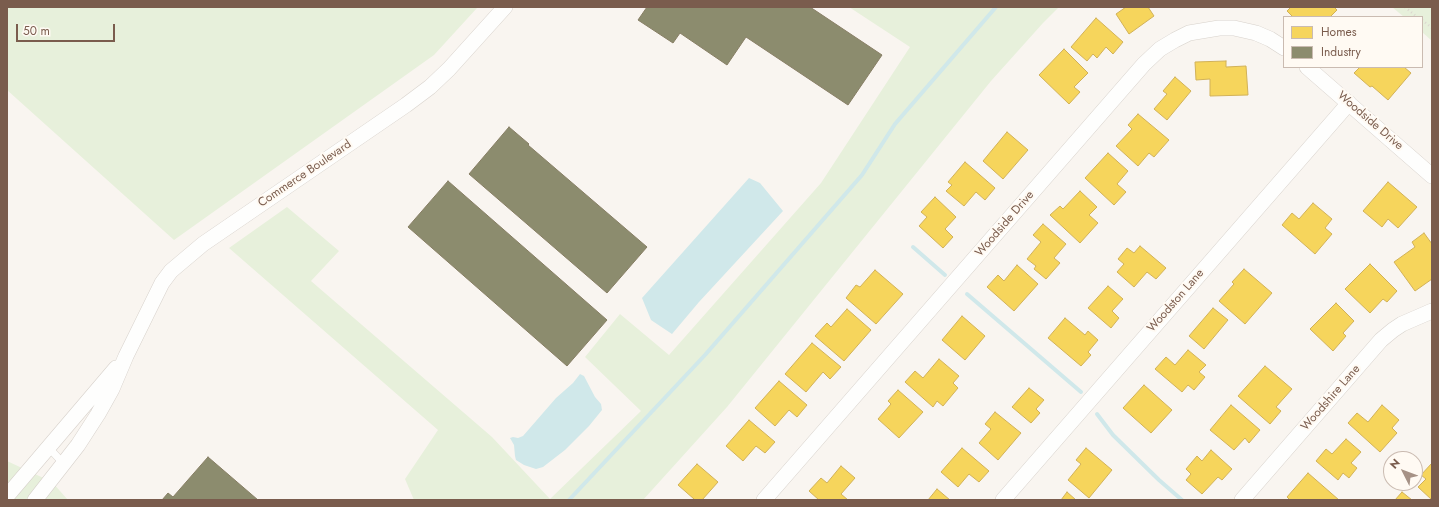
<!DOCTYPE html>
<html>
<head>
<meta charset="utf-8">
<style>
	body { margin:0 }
	#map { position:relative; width:1439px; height:507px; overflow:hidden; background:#f9f5f0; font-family:Jost,sans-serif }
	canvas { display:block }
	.frame { position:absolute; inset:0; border:8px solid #7a5c4d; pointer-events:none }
	.legend { position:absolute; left:1283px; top:16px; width:140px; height:52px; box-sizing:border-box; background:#fffaf3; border:1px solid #cabbb1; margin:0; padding:5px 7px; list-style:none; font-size:12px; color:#7a5c4d }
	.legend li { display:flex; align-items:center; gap:8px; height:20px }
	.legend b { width:20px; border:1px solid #cabbb1 }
	.north { position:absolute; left:1383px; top:451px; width:40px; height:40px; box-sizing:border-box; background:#fffaf3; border:1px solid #cabbb1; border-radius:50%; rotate:312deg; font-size:11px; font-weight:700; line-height:16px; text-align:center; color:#7a5c4d }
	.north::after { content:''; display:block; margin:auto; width:14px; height:18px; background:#a69286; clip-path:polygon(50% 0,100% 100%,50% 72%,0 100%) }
	.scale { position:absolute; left:16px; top:24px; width:99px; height:18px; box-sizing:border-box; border:2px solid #7a5c4d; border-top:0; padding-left:5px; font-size:12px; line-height:14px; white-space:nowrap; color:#7a5c4d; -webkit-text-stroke:3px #fffaf3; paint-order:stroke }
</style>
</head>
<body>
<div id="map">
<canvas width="1439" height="507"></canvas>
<div class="frame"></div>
<ul class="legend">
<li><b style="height:11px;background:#f6d55c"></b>Homes</li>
<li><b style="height:11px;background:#8c8c6e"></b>Industry</li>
</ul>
<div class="north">N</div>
<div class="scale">50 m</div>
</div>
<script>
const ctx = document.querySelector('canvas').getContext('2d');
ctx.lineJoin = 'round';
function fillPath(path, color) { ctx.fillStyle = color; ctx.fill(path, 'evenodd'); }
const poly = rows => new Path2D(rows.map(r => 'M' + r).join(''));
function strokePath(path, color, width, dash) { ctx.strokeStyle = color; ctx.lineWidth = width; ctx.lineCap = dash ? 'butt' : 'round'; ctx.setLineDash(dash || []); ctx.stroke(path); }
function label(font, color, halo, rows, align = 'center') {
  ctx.font = font + ' Jost,sans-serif'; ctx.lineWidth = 4; ctx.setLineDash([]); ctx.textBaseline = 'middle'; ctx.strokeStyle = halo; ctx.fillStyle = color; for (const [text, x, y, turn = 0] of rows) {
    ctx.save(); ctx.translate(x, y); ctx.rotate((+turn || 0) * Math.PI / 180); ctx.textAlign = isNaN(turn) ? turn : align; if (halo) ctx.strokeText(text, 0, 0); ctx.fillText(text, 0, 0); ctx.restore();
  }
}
fillPath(poly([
	[7,7,477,7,477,8,434,55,174,240,7,90],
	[849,7,1059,7,1043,23,991,81,727,407,643,500,414,500,405,479,438,430,229,248,287,207,339,251,311,281,492,437,550,499,641,411,585,357,620,314,669,355,821,183,910,47],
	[1392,7,1432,7,1432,41,1422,32,1422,17,1404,17],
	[7,461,52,482,68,500,7,500]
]), '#e7f0db');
fillPath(poly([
	[749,178,760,183,783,211,699,302,672,334,651,320,642,298],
	[580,374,584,376,595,397,601,404,602,410,589,426,565,450,543,467,536,469,524,465,516,460,515,456,514,445,510,438,513,437,518,438,523,436,556,398,573,383]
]), '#d0e8ea');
const homes = poly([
	[1126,7,1148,7,1154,16,1129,34,1116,14,1126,7],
	[1291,7,1334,7,1337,10,1330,17,1293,17,1287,11,1291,7],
	[1096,18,1123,42,1113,54,1106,47,1097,58,1093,54,1087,61,1071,47,1096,18],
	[1064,49,1088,73,1074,87,1080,92,1069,104,1039,75,1064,49],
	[1226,61,1226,67,1246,66,1248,95,1210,96,1210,79,1196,80,1195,62,1226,61],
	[1360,67,1404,67,1411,73,1388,100,1372,86,1370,87,1354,73,1360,67],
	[1175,77,1191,91,1167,120,1154,109,1167,94,1163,91,1175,77],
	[1138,114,1169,140,1154,157,1149,153,1138,166,1116,146,1132,129,1128,125,1138,114],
	[1007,132,1028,150,1003,179,983,161,1007,132],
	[1108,153,1128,171,1117,184,1126,192,1114,205,1085,178,1108,153],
	[965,162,995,188,985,200,976,192,964,206,946,191,952,185,948,182,965,162],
	[1388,182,1417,207,1398,228,1388,219,1382,227,1363,211,1388,182],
	[1080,191,1097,207,1089,215,1098,223,1080,243,1050,215,1060,206,1063,209,1080,191],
	[935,197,956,217,945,229,953,237,943,248,919,226,927,217,921,212,935,197],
	[1313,203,1332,219,1325,228,1332,234,1315,254,1282,225,1292,213,1299,219,1313,203],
	[1043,224,1066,244,1054,258,1060,263,1046,279,1034,269,1036,266,1027,259,1041,242,1033,235,1043,224],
	[1424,233,1432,244,1432,279,1415,291,1394,262,1415,247,1412,242,1424,233],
	[1140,246,1166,268,1156,279,1147,272,1134,287,1117,272,1124,264,1118,259,1127,248,1134,253,1140,246],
	[1370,264,1397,291,1387,302,1383,299,1370,313,1345,289,1370,264],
	[1017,265,1038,284,1014,311,987,287,998,275,1004,281,1017,265],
	[1244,269,1272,293,1245,324,1219,301,1234,284,1232,282,1244,269],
	[875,270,903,294,876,324,846,298,856,285,860,287,875,270],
	[1108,286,1123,299,1112,311,1119,318,1111,328,1088,308,1108,286],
	[1336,303,1354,321,1343,333,1346,336,1333,351,1310,329,1336,303],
	[1213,308,1228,320,1204,349,1189,336,1213,308],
	[847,309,871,330,844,361,815,336,827,323,831,327,847,309],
	[962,316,985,336,965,360,942,340,962,316],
	[1065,318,1085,335,1088,331,1098,340,1088,352,1091,355,1081,366,1048,338,1065,318],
	[812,343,841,367,830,379,823,372,806,392,785,374,812,343],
	[1188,350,1206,365,1199,372,1205,377,1194,390,1188,385,1182,392,1155,369,1166,357,1175,365,1188,350],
	[939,359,959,376,953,383,958,388,943,406,937,401,933,407,905,382,915,371,923,378,939,359],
	[1265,366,1292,389,1276,407,1281,411,1270,424,1238,396,1265,366],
	[779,381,807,405,797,417,789,410,775,426,755,408,779,381],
	[1144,385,1172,410,1151,433,1123,408,1144,385],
	[1029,388,1044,400,1036,409,1040,413,1031,423,1012,407,1029,388],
	[898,390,923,412,899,438,878,419,891,404,888,401,898,390],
	[1231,405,1260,430,1249,443,1245,438,1234,450,1210,430,1231,405],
	[1382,405,1399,420,1392,428,1397,433,1380,452,1348,423,1357,413,1368,422,1382,405],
	[995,412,1021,433,998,460,979,443,991,429,985,424,995,412],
	[749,420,775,442,765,453,756,446,743,461,726,446,749,420],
	[1346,439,1361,452,1351,463,1357,468,1349,478,1343,473,1338,480,1316,461,1326,449,1332,454,1346,439],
	[962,448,989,471,979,482,969,474,958,487,941,472,962,448],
	[1086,448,1112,470,1089,498,1068,480,1081,464,1076,460,1086,448],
	[1211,450,1232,469,1222,480,1218,477,1202,494,1186,480,1191,474,1186,469,1197,456,1202,461,1211,450],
	[1432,463,1432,500,1418,487,1426,479,1421,475,1432,463],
	[697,464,718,482,702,500,693,500,694,499,678,485,697,464],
	[841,466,855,478,841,494,848,500,819,500,809,491,821,478,827,483,841,466],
	[1308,473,1339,500,1290,500,1287,497,1308,473],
	[937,489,950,500,928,500,937,489],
	[1067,492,1076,500,1061,500,1067,492],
	[1402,492,1412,500,1395,500,1402,492]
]);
fillPath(homes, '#f6d55c');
strokePath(homes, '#d1b158', 1);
const industry = poly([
	[647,7,810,7,882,55,848,105,746,37,727,65,680,33,673,43,638,20,647,7],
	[509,127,529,144,528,145,647,247,607,293,469,174,509,127],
	[448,181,607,320,567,366,408,227,448,181],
	[208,457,258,500,162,500,168,493,173,497,208,457]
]);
fillPath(industry, '#8c8c6e');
strokePath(industry, '#877e64', 1);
strokePath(poly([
	[913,247,945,275],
	[967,294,1081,392],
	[1097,414,1113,435,1159,480,1182,500],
	[569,500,705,355,862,175,895,124,996,7]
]), '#d0e8ea', 4);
const lane = poly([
	[48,447,64,464]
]);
const street = poly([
	[1307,67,1432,176],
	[7,496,116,368],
	[35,500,78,445,98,414,112,389,126,356,162,283,171,271,203,244,406,105,430,87,449,69,505,7],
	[764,500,1144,64,1160,49,1175,40,1189,33,1219,28,1234,28,1256,33,1270,39,1284,48],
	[1003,500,1349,103],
	[1242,500,1381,340,1393,330,1402,324,1432,311]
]);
strokePath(lane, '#d7d1cb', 8);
strokePath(street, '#d7d1cb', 16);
strokePath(poly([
	[1405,7,1417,17],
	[1422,20,1432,28]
]), '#dcd5d0', 2.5, [1, 3]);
strokePath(lane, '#fefefd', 7);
strokePath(street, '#fefefd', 15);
label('12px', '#7a5c4d', '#fffaf3', [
	["Woodside Drive",1370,121,41],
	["Commerce Boulevard",305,174,-34],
	["Woodside Drive",1005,224,-49],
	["Woodston Lane",1176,301,-49],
	["Woodshire Lane",1331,398,-49]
]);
</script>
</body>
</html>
